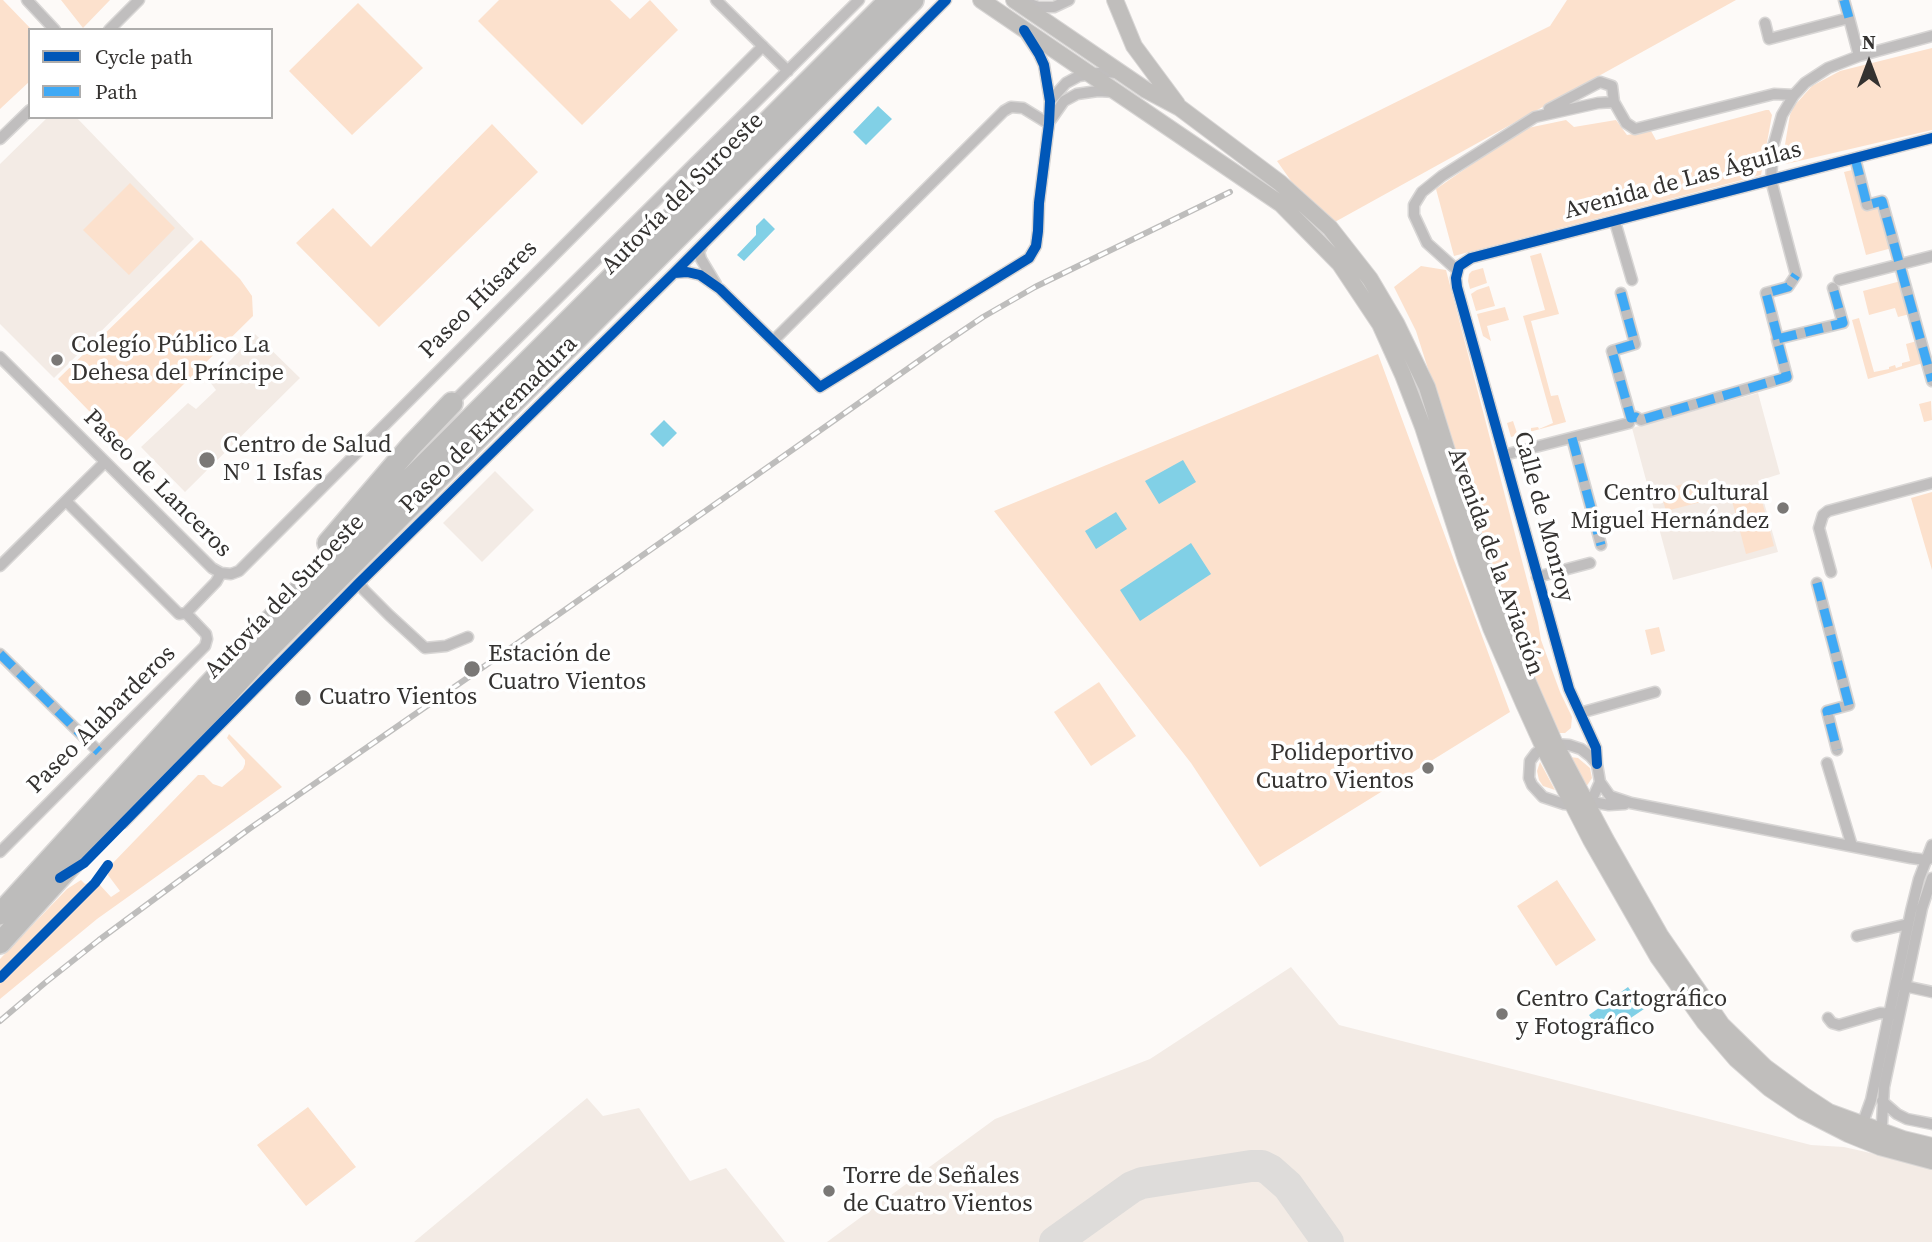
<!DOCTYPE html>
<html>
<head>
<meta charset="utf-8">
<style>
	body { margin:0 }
	#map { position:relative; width:1932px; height:1242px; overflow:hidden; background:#fdfaf8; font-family:"Source Serif 4",serif }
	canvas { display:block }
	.legend { position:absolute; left:28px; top:28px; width:245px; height:91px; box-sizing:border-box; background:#fff; border:2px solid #aeadac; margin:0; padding:9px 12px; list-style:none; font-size:21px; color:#343230 }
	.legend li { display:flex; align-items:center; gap:14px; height:35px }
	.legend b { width:35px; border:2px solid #aeadac }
	.north { position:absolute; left:1834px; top:28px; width:70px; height:70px; -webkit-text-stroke:5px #fff; paint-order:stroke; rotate:0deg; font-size:19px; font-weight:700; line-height:28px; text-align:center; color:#343230 }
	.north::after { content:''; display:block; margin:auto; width:24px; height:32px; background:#343230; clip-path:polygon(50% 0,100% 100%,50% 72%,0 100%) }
</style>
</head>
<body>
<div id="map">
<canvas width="1932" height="1242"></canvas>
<ul class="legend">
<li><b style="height:9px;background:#0057b8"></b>Cycle path</li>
<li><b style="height:9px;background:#3fa9f5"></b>Path</li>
</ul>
<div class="north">N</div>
</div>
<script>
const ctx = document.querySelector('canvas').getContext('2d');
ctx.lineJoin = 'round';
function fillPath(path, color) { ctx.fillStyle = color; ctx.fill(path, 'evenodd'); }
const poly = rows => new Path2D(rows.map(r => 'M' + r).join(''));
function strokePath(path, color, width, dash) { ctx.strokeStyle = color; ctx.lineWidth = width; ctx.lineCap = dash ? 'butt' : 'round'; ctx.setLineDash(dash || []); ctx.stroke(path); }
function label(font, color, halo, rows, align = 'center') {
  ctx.font = font + ' "Source Serif 4",serif'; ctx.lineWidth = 7; ctx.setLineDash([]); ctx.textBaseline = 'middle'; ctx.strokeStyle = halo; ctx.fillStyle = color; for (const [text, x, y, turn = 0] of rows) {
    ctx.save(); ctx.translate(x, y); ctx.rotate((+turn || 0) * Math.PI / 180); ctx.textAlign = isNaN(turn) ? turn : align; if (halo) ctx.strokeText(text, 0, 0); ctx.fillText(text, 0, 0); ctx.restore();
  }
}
fillPath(poly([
	[48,117,76,117,194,239,54,378,0,324,0,164],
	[255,334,300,378,185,492,141,447,188,403,196,409,216,390,210,382],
	[1758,393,1780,474,1758,481,1778,552,1673,580,1632,428],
	[495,471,534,510,482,562,443,523],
	[1291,967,1339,1025,1811,1145,1844,1147,1932,1167,1932,1242,827,1242,995,1119,1150,1059],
	[587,1098,603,1116,639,1108,690,1181,726,1168,785,1242,414,1242]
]), '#f3ebe5');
fillPath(poly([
	[0,0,3,0,32,30,30,30,30,81,0,109],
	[61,0,110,0,83,28],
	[499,0,610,0,630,19,650,0,678,30,582,125,478,21],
	[1567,0,1736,0,1324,228,1277,161,1550,26],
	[358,3,423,68,352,135,289,71],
	[1932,48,1932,130,1786,164,1782,162,1790,115,1794,106,1812,86,1840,71],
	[1766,110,1769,110,1772,115,1761,175,1454,256,1436,189,1523,129,1566,120,1574,127,1616,120,1627,135,1651,131,1656,140],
	[492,124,538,172,379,327,296,243,333,208,371,247],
	[1856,169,1866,207,1881,204,1892,248,1866,255,1844,172],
	[130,183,175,228,129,275,83,230],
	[201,240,240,279,252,296,253,316,122,445,58,379],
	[1541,253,1559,314,1531,321,1551,396,1558,395,1566,422,1511,437,1507,423,1513,421,1517,433,1531,431,1531,428,1538,427,1539,429,1553,423,1523,316,1545,310,1530,256],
	[1421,266,1446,270,1538,622,1541,640,1560,692,1572,717,1571,728,1565,733,1556,733,1508,621,1416,331,1394,287],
	[1483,268,1487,283,1470,289,1468,281,1469,274,1472,271],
	[1901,281,1910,314,1898,317,1895,308,1869,315,1863,291],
	[1489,286,1495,306,1476,311,1471,294,1477,290],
	[1505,307,1509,320,1487,326,1491,341,1483,336,1477,314],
	[1859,318,1874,372,1889,369,1889,367,1895,365,1896,368,1902,366,1902,363,1910,361,1906,344,1917,341,1923,363,1868,379,1852,320],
	[1378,354,1510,712,1260,867,1191,763,994,511],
	[1931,401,1932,420,1924,422,1919,404],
	[1699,480,1705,501,1666,511,1660,490],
	[1759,490,1774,546,1746,554,1731,497],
	[1932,492,1932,570,1911,498],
	[1659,627,1665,651,1651,655,1645,630],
	[1099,682,1136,736,1091,766,1054,712],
	[229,734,282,787,97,919,0,999,0,959,67,889,81,880,85,884,92,882,99,884,111,897,120,891,108,875,109,867,198,775,204,775,213,784,222,787,243,769,245,764,245,760,227,738],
	[1570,757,1578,758,1590,768,1592,778,1586,787],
	[1540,762,1555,790,1543,786,1539,780,1537,771],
	[1557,880,1596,940,1556,966,1517,906],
	[308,1107,356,1167,306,1206,257,1145]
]), '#fce1cd');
fillPath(poly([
	[878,106,892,119,866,145,853,132],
	[764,218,775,229,744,261,737,255,756,235,756,226],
	[664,420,677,433,663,447,650,434],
	[1183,460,1196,482,1159,504,1145,481],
	[1116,512,1127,529,1096,549,1085,531],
	[1191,543,1211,574,1140,621,1120,590],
	[1628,987,1644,1009,1604,1036,1589,1015]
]), '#81d0e6');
strokePath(poly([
	[1055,1242,1132,1187,1142,1183,1251,1166,1262,1166,1270,1170,1288,1186,1328,1242]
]), '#dedcda', 32);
const street = poly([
	[27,0,55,30],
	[716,0,788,71],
	[1844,0,1849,18],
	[1025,2,1038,7,1054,7,1069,0],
	[1765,23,1769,39,1849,18,1859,56],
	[109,30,139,0],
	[1050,101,1066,83,1079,76,1105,72,1117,73],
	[1549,109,1600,82,1612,86,1614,102],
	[1050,121,1064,101,1077,94,1098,91,1116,92],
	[0,139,30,110],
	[1855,158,1867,205,1882,201,1932,381],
	[1615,222,1632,280],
	[702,246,699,252,701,259,716,284],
	[1457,270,1427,243,1414,215,1414,205,1422,192,1442,176,1535,117,1598,103,1614,102,1626,123,1635,129,1774,94,1794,95],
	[674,273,687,272,700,275,720,289,820,387,1029,258,1036,246,1038,231,1039,203,1049,124,1050,101,1044,65,1039,54,1027,36],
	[1839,280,1932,256],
	[1621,293,1635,344,1612,351,1631,418,1636,417,1641,420,1787,377,1777,339,1843,323,1833,288],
	[1778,339,1766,293,1788,287,1796,275,1771,180,1773,147,1782,115,1794,95,1805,83,1828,68,1859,56,1932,36],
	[774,340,1004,111,1011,107,1023,108,1049,124],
	[0,357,212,568,221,573,231,574,239,571,763,46],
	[452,403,859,0],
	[1572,438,1601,545],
	[1504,455,1629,423],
	[66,501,179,614,186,613,216,582,221,573],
	[0,566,105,462],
	[1831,572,1819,528,1823,515,1828,511,1932,483],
	[1537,577,1590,563],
	[359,583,364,590,389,615,425,648,446,646,468,637],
	[1817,583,1849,705,1827,711,1837,750],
	[0,654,99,752],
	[1580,713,1655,692],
	[1555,744,1569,745,1581,749,1590,756,1597,764,1600,782,1594,795,1587,801,1573,805,1564,804,1543,797,1532,785,1529,778,1530,761,1536,753,1544,748,1555,744],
	[1827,763,1852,846],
	[1597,764,1596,748,1569,689,1457,287,1456,278,1459,266,1471,258,1932,138],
	[1600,782,1610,796,1631,803,1911,858,1926,860,1929,859],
	[1587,801,1609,805,1625,804],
	[123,823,359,583,674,273,946,0],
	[0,852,205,646,207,639,206,634,186,613],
	[1857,936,1908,924],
	[1900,985,1932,992],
	[1828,1018,1832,1023,1839,1025,1880,1013,1897,1014],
	[1882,1101,1897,1114,1907,1119,1932,1124],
	[1862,1131,1862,1125,1871,1100,1911,911,1919,879,1932,845],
	[1879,1134,1882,1123,1884,1087,1922,908,1932,878]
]);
const secondary = poly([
	[981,0,1281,204,1340,264,1380,324,1403,375,1423,427,1467,563,1491,628,1524,704,1544,748,1591,840,1658,957,1705,1023,1736,1059,1769,1088,1803,1111,1848,1134,1880,1147,1932,1161],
	[1014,0,1146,90,1180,108,1280,183,1330,228,1370,279,1396,323,1427,387,1482,563,1523,671,1555,744,1606,840,1660,935,1722,1025,1765,1067,1803,1095,1829,1112,1903,1139,1932,1146],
	[1115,0,1134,46,1177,104]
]);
const highway = poly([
	[328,543,411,446,452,403],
	[0,914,206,688,309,580,890,0],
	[0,943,267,650,913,0]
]);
strokePath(street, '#d8d6d5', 13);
strokePath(secondary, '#d8d6d5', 18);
strokePath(highway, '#d8d6d5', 24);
strokePath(street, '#c0bebe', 10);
strokePath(secondary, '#c0bebc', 16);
strokePath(highway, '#bdbcbb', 21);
const rail = poly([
	[0,1021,46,982,99,940,249,829,515,645,940,346,983,317,1035,287,1230,192]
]);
strokePath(rail, '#bebdbc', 6);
strokePath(rail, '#fff', 3.5, [10]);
strokePath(poly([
	[1844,0,1849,18],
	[1855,158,1867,205,1882,201,1932,381],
	[1621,293,1635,344,1612,351,1631,418,1636,417,1641,420,1787,377,1777,339,1843,323,1833,288],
	[1778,339,1766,293,1788,287,1796,275],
	[1572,438,1601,545],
	[1817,583,1849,705,1827,711,1837,750],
	[0,654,99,752]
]), '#3fa9f5', 9, [18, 9]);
strokePath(poly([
	[674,273,687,272,700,275,720,289,820,387,1029,258,1036,246,1038,231,1039,203,1049,124,1050,101,1044,65,1039,54,1024,30],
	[1597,764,1596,748,1569,689,1457,287,1456,278,1459,266,1471,258,1932,138],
	[60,878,84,863,359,583,674,273,946,0],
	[0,978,95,883,108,865]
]), '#0057b8', 10);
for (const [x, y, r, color] of [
	[57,360,7,"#7a7876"],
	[207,460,9,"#7a7876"],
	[1783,508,7,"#7a7876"],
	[472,669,9,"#7a7876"],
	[303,698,9,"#7a7876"],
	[1428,768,7,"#7a7876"],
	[1502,1014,7,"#7a7876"],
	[829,1191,7,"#7a7876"]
]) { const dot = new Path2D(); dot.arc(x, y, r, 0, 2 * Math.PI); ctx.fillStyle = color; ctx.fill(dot); strokePath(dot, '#fff', 2.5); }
label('24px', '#343230', '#fff', [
	["Avenida de Las Águilas",1683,181,-15],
	["Autovía del Suroeste",683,194,-45],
	["Paseo Húsares",479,300,-45],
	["Paseo de Extremadura",489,425,-45],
	["Paseo de Lanceros",157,484,45],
	["Calle de Monroy",1543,517,75],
	["Avenida de la Aviación",1495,562,70],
	["Autovía del Suroeste",285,597,-46],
	["Paseo Alabarderos",102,720,-45]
]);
label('24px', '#343230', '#fff', [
	["Colegío Público La",71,346],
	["Dehesa del Príncipe",71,374],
	["Centro de Salud",223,446],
	["Nº 1 Isfas",223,474],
	["Centro Cultural",1769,494,"right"],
	["Miguel Hernández",1769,522,"right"],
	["Estación de",488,655],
	["Cuatro Vientos",488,683],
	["Cuatro Vientos",319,698],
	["Polideportivo",1414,754,"right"],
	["Cuatro Vientos",1414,782,"right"],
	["Centro Cartográfico",1516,1000],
	["y Fotográfico",1516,1028],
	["Torre de Señales",843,1177],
	["de Cuatro Vientos",843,1205]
], 'left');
</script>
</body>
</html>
